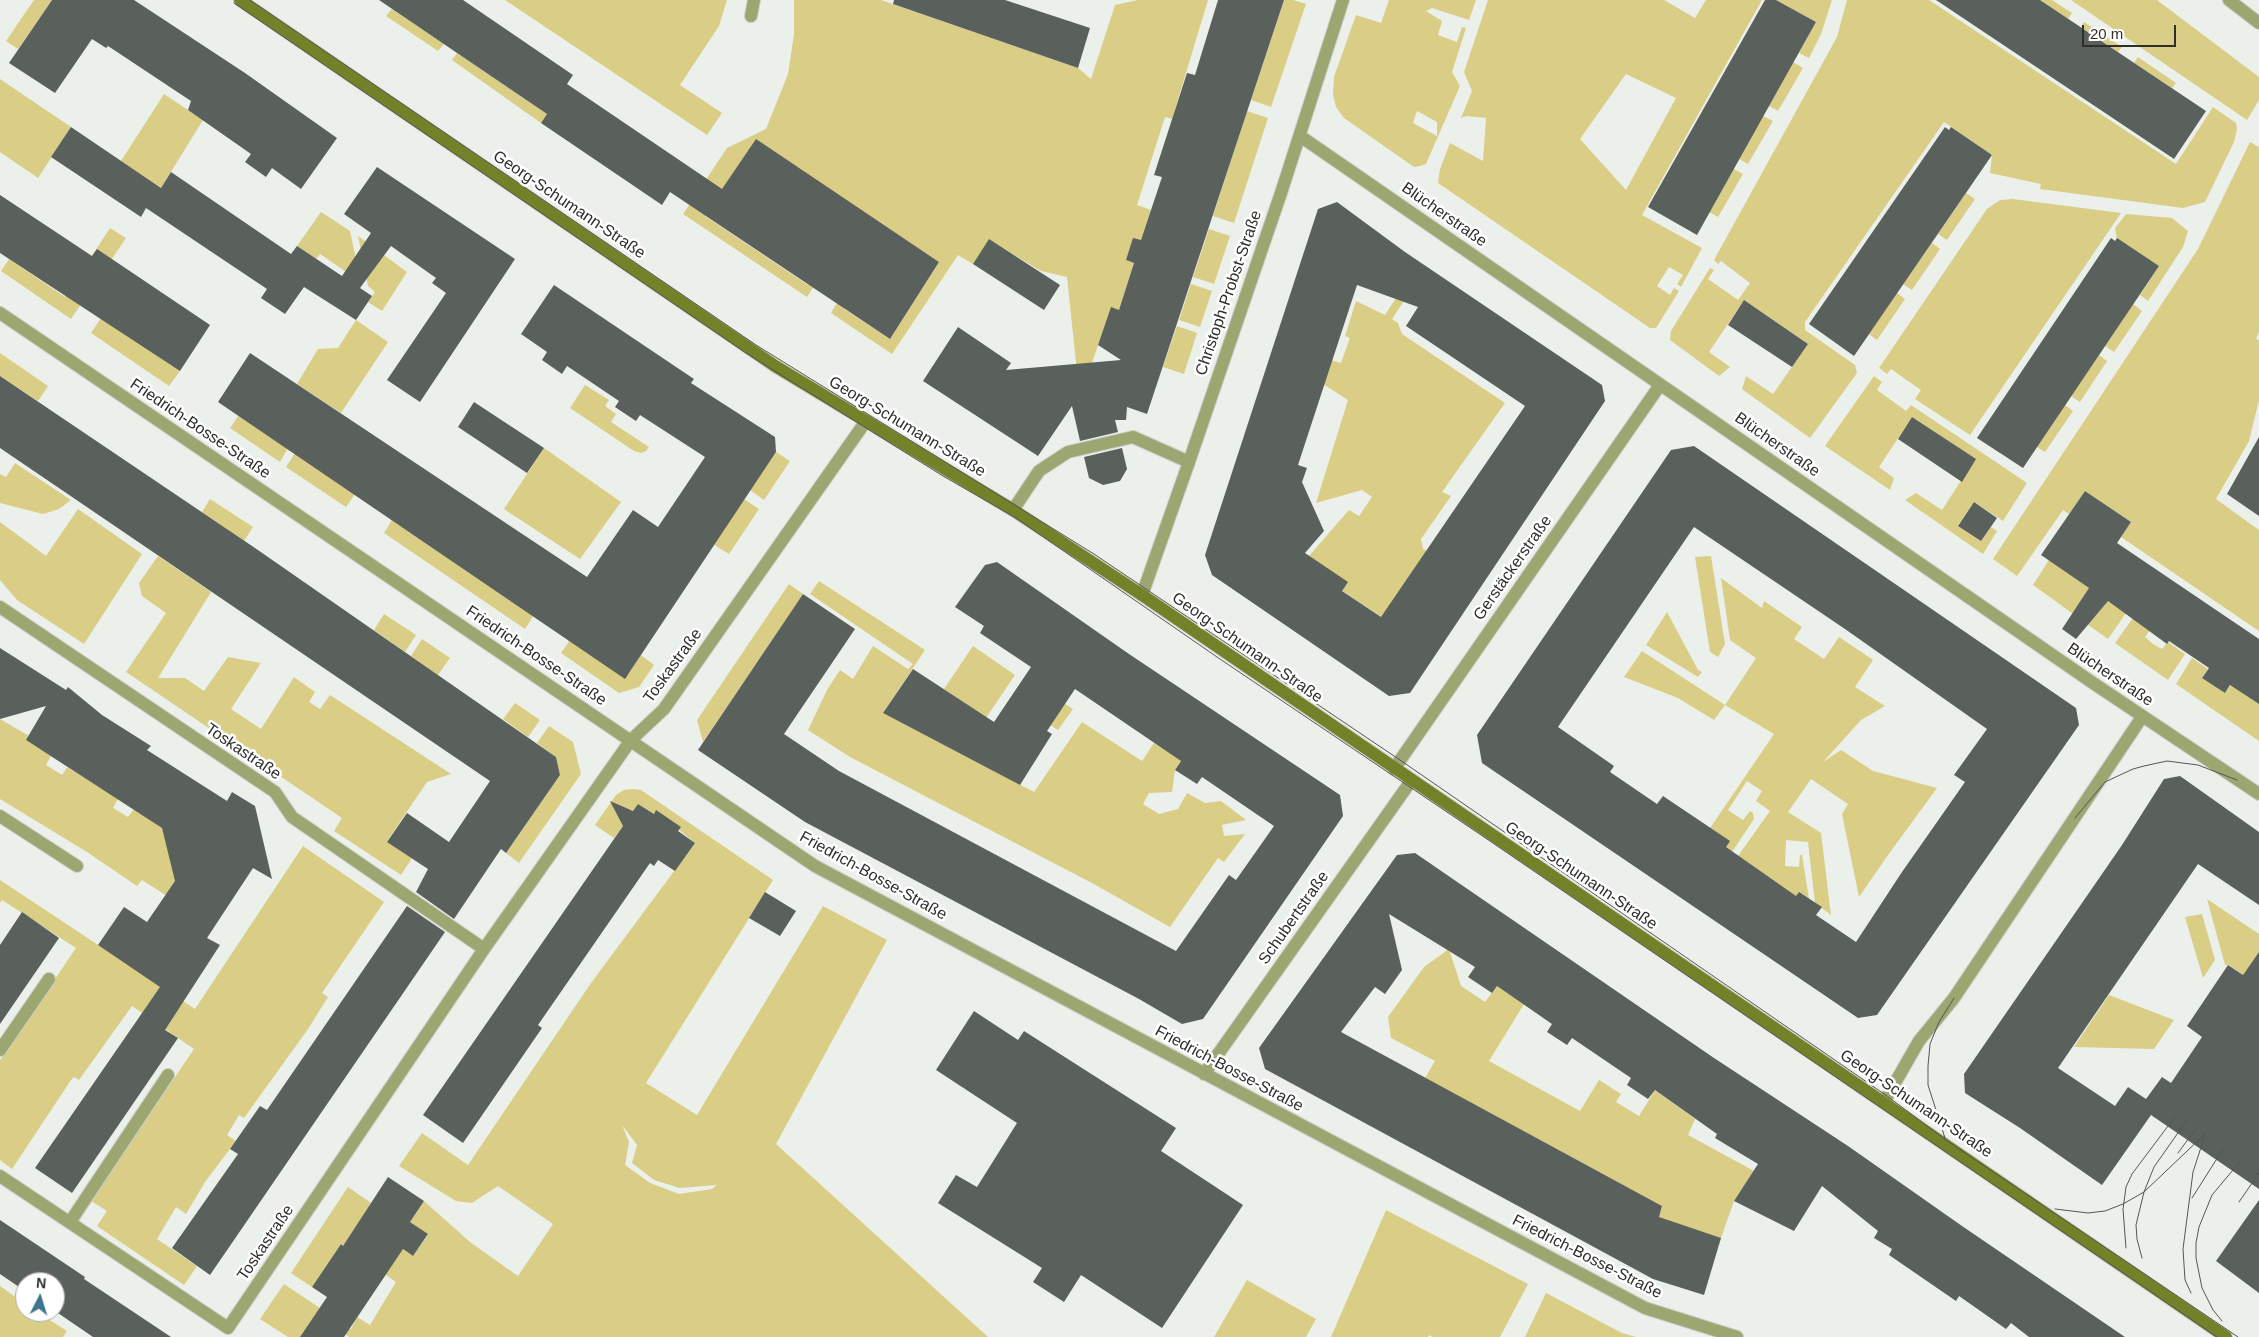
<!DOCTYPE html>
<html>
<head>
<meta charset="utf-8">
<style>
	body { margin:0 }
	#map { position:relative; width:2259px; height:1337px; overflow:hidden; background:#ecf0ea; font-family:Arial,sans-serif }
	canvas { display:block }
	.north { position:absolute; left:15px; top:1272px; width:50px; height:50px; box-sizing:border-box; background:#fff; border:1px solid #abacab; border-radius:50%; rotate:5deg; font-size:14px; font-weight:700; line-height:20px; text-align:center; color:#2e2f2d }
	.north::after { content:''; display:block; margin:auto; width:18px; height:22px; background:#3c758e; clip-path:polygon(50% 0,100% 100%,50% 72%,0 100%) }
	.scale { position:absolute; left:2082px; top:25px; width:94px; height:22px; box-sizing:border-box; border:2px solid #2e2f2d; border-top:0; padding-left:6px; font-size:15px; line-height:18px; white-space:nowrap; color:#2e2f2d; -webkit-text-stroke:4px #fff; paint-order:stroke }
</style>
</head>
<body>
<div id="map">
<canvas width="2259" height="1337"></canvas>
<div class="north">N</div>
<div class="scale">20 m</div>
</div>
<script>
const ctx = document.querySelector('canvas').getContext('2d');
ctx.lineJoin = 'round';
function fillPath(path, color) { ctx.fillStyle = color; ctx.fill(path, 'evenodd'); }
const poly = rows => new Path2D(rows.map(r => 'M' + r).join(''));
function strokePath(path, color, width, dash) { ctx.strokeStyle = color; ctx.lineWidth = width; ctx.lineCap = dash ? 'butt' : 'round'; ctx.setLineDash(dash || []); ctx.stroke(path); }
function label(font, color, halo, rows, align = 'center') {
  ctx.font = font + ' Arial,sans-serif'; ctx.lineWidth = 5; ctx.setLineDash([]); ctx.textBaseline = 'middle'; ctx.strokeStyle = halo; ctx.fillStyle = color; for (const [text, x, y, turn = 0] of rows) {
    ctx.save(); ctx.translate(x, y); ctx.rotate((+turn || 0) * Math.PI / 180); ctx.textAlign = isNaN(turn) ? turn : align; if (halo) ctx.strokeText(text, 0, 0); ctx.fillText(text, 0, 0); ctx.restore();
  }
}
fillPath(poly([
	[34,0,52,0,18,49,6,41],
	[505,0,727,0,719,26,680,85,722,113,707,135],
	[794,0,881,0,1078,68,1091,79,1115,5,1138,0,1208,0,1172,119,1165,117,1137,205,1151,210,1141,240,1126,260,1134,263,1119,310,1111,308,1087,377,1079,391,1067,277,1041,271,989,240,973,264,958,255,892,354,831,313,839,299,844,309,890,339,939,262,756,140,705,216,808,285,816,283,807,297,683,214,727,148,766,129,788,74,794,34],
	[1284,0,1293,0,1306,4,1271,107,1251,100],
	[1389,0,1476,0,1469,20,1432,8,1426,11,1442,21,1438,35,1457,42,1462,27,1466,28,1452,72,1460,86,1426,164,1420,166,1414,167,1344,118,1336,107,1333,95,1334,77,1356,15,1381,23],
	[1417,111,1437,122,1437,136,1413,123],
	[1488,0,1664,0,1695,18,1706,0,1762,0,1642,215,1702,248,1681,287,1677,284,1683,275,1669,267,1657,286,1670,295,1674,288,1679,291,1656,328,1650,328,1438,183,1440,169,1450,143,1483,161,1486,118,1466,116,1461,118,1472,91,1464,72],
	[1626,74,1676,98,1626,190,1580,139],
	[1776,0,1832,0,1821,34,1809,58,1799,53,1816,22],
	[1847,0,1929,0,2176,164,2213,107,2236,123,2237,129,2234,142,2205,202,2183,208,2040,189,2041,184,1990,173,1992,155,1944,122,1805,322,1805,330,1855,365,1857,373,1810,438,1742,389,1746,376,1773,394,1808,344,1744,300,1709,352,1730,367,1719,376,1670,340,1671,331,1710,268,1714,270,1708,279,1738,300,1750,283,1721,261,1718,264,1714,260,1837,37],
	[2040,0,2052,0,2072,13,2068,19],
	[2071,0,2157,0,2259,77,2259,100,2247,120],
	[392,9,444,44,438,51,386,16],
	[2084,22,2122,47,2118,52,2081,27],
	[457,53,547,114,541,123,452,60],
	[2138,57,2176,83,2172,88,2134,63],
	[1793,62,1803,68,1778,111,1769,106],
	[0,79,71,127,38,178,0,152],
	[164,94,203,120,161,188,121,161],
	[1247,111,1268,118,1234,223,1213,216],
	[1763,116,1773,121,1748,164,1739,159],
	[2250,142,2259,147,2259,332,2256,339,2259,340,2259,400,2249,441,2216,499,2259,530,2259,631,2121,537,2131,522,2085,491,2069,514,2063,510,2017,576,1993,559,2198,249],
	[1734,169,1743,174,1718,217,1709,212],
	[1966,193,1975,199,1947,240,1938,234],
	[2013,199,2121,213,1970,435,1915,399,1921,390,1891,369,1887,374,1879,368,1987,209,2000,200],
	[321,212,350,231,361,282,320,254,316,259,297,246],
	[2126,214,2172,218,2188,231,2183,247,2148,301,2140,295,2159,266,2117,239,2115,228],
	[110,228,126,238,71,319,1,271,9,259,65,297],
	[1209,229,1230,236,1214,284,1193,277],
	[358,236,407,272,382,311,368,302,375,292,368,286],
	[1932,243,1940,249,1912,290,1903,284],
	[1191,284,1212,291,1200,327,1179,320],
	[1405,284,1412,289,1392,319,1398,323,1402,334,1505,403,1442,492,1451,496,1421,539,1423,549,1427,551,1383,618,1302,564,1349,510,1359,516,1372,497,1362,490,1316,503,1348,400,1323,384,1331,360,1341,363,1350,338,1345,336,1356,301,1385,315],
	[1897,293,1905,299,1877,340,1869,334],
	[2133,304,2142,311,2114,352,2105,346],
	[101,318,180,371,169,386,91,333],
	[356,320,388,342,341,413,297,384,318,349,338,348],
	[1177,326,1197,333,1184,374,1163,367],
	[0,353,48,386,38,401,0,376],
	[2099,355,2107,361,2080,402,2071,396],
	[1874,376,1882,382,1877,390,1906,411,1911,405,2027,483,2003,521,1974,502,1958,525,1981,541,1991,527,1997,531,1983,554,1905,500,1916,493,1942,510,1975,459,1912,417,1879,467,1894,478,1890,490,1825,446],
	[585,385,609,400,605,406,616,414,611,422,649,447,646,451,641,453,634,451,570,408],
	[2065,405,2073,411,2045,452,2037,447],
	[239,415,288,448,280,462,230,428],
	[544,448,621,502,580,559,504,509],
	[776,452,790,461,764,500,750,490],
	[295,453,355,494,346,507,286,467],
	[15,463,71,500,59,509,43,514,0,503,0,474,6,477],
	[210,499,253,527,244,541,202,512],
	[744,499,759,509,729,554,713,544],
	[78,509,142,554,84,644,17,600,0,580,0,522,46,556],
	[392,520,534,615,525,629,384,533],
	[158,556,211,592,158,678,185,678,204,691,228,657,261,663,231,709,261,729,294,677,315,692,309,702,320,709,330,695,451,774,427,782,387,841,412,858,401,875,334,831,342,818,126,672,166,613,142,596,139,583],
	[1711,556,1725,644,1718,657,1710,652,1695,557],
	[2049,560,2089,588,2085,595,2108,601,2126,613,2108,639,2033,585],
	[1721,578,1762,608,1764,601,1802,627,1794,639,1824,659,1839,637,1873,660,1855,687,1885,706,1861,720,1823,762,1841,750,1873,771,1937,788,1888,855,1859,897,1842,814,1848,804,1811,779,1788,812,1821,833,1831,915,1815,903,1808,842,1786,840,1785,866,1799,867,1800,855,1802,855,1809,899,1793,900,1738,856,1770,811,1756,801,1762,791,1747,781,1728,810,1743,820,1750,811,1753,813,1754,819,1730,855,1704,837,1774,734,1725,705,1714,720,1678,698,1624,677,1642,651,1725,705,1756,658,1730,640],
	[819,581,925,650,883,713,1034,792,1082,722,1142,761,1154,743,1181,760,1175,770,1172,792,1149,793,1143,804,1159,814,1178,809,1187,793,1205,803,1221,801,1246,820,1222,825,1224,836,1245,834,1224,862,1218,858,1170,927,1092,883,850,757,808,730,827,690,840,670,853,679,873,646,908,669,913,664,810,594],
	[789,584,803,594,703,742,697,720],
	[1667,612,1698,670,1702,672,1698,677,1646,645],
	[384,614,416,635,405,652,374,630],
	[2133,618,2150,630,2145,637,2153,644,2162,649,2168,642,2185,654,2168,680,2115,643],
	[422,639,450,658,438,675,411,656],
	[570,640,620,675,629,673,641,655,654,665,639,687,619,693,561,653],
	[973,646,1015,675,986,718,944,689],
	[2192,658,2208,669,2202,677,2225,693,2231,685,2259,704,2259,741,2176,684],
	[1049,694,1073,709,1058,730,1035,715],
	[515,703,540,720,528,737,503,719],
	[0,719,29,736,26,740,51,756,46,765,62,775,67,767,118,799,113,808,128,817,134,809,162,828,214,926,142,880,137,886,87,852,0,799],
	[549,726,573,742,581,774,519,863,506,853,560,775,556,757,537,743],
	[632,789,641,790,773,880,646,1083,697,1115,823,906,887,940,776,1144,988,1337,349,1337,316,1314,300,1337,288,1337,260,1319,284,1284,351,1329,357,1317,370,1325,396,1282,341,1244,312,1287,291,1273,348,1187,371,1203,360,1221,413,1256,428,1235,410,1222,424,1201,470,1242,518,1276,553,1224,498,1186,472,1203,456,1201,399,1166,422,1133,468,1165,591,983,695,843,656,811,654,814,638,804,633,811,630,809,621,822,623,826,614,838,595,825,616,795,624,790],
	[622,1125,637,1145,632,1163,654,1180,680,1188,717,1185,712,1189,679,1194,650,1183,625,1165,629,1142],
	[303,846,384,902,322,993,328,997,308,1029,244,1118,239,1115,227,1135,236,1141,205,1182,186,1214,176,1207,157,1239,197,1266,184,1285,97,1226,107,1211,91,1201,194,1049,132,1006,79,1080,74,1077,71,1080,12,1169,0,1160,0,1060,76,948,2,900,0,903,0,880,195,1009],
	[2207,899,2259,934,2259,952,2243,975,2229,965,2225,965],
	[2202,914,2215,960,2203,978,2185,917],
	[1449,949,1461,986,1485,1002,1497,986,1524,1004,1489,1061,1580,1111,1599,1080,1621,1094,1616,1102,1639,1116,1655,1090,1695,1119,1688,1135,1754,1171,1734,1201,1719,1244,1659,1217,1662,1206,1425,1078,1435,1061,1391,1038,1388,1017,1424,967],
	[2109,995,2174,1020,2154,1049,2074,1047],
	[1386,1210,1528,1284,1500,1337,1433,1337,1429,1335,1428,1337,1331,1337],
	[1247,1280,1316,1319,1306,1337,1214,1337],
	[0,1286,25,1304,25,1312,37,1312,67,1331,63,1337,0,1337],
	[1546,1293,1622,1333,1636,1337,1525,1337]
]), '#dacd85');
fillPath(poly([
	[52,0,134,0,245,73,337,138,301,189,272,168,266,177,245,162,251,154,188,110,191,101,108,46,106,48,92,39,55,93,9,63],
	[379,0,463,0,573,75,567,84,722,189,756,139,939,262,890,339,670,192,662,205,541,123,547,114],
	[894,0,1005,0,1090,28,1078,68,893,4],
	[1218,0,1284,0,1147,414,1127,407,1126,420,1115,420,1118,432,1080,441,1072,406,1038,456,923,381,958,327,1011,363,1006,370,1121,360,1098,345,1111,307,1119,310,1134,263,1126,260,1133,238,1141,240,1162,177,1154,175,1187,73,1195,75],
	[1765,0,1776,0,1816,22,1697,235,1648,207],
	[1936,0,2040,0,2206,111,2174,159],
	[71,127,161,188,171,172,291,254,297,246,342,276,371,233,344,214,377,167,515,259,420,402,387,380,446,293,432,283,436,278,391,246,360,288,372,296,356,320,304,287,285,314,261,298,267,289,146,208,141,217,51,157],
	[1945,127,1949,130,1951,127,1992,155,1854,356,1809,324],
	[0,195,92,256,97,249,210,325,180,371,0,253],
	[1337,202,1405,252,1602,385,1605,401,1410,693,1389,696,1212,575,1205,555,1318,209],
	[1357,285,1418,307,1406,326,1525,406,1381,617,1342,591,1348,582,1305,553,1324,531,1302,482,1307,468,1298,465],
	[2111,238,2115,241,2117,238,2159,266,2023,468,1977,438],
	[989,239,1060,285,1044,310,973,264],
	[554,285,694,379,691,383,775,437,776,452,625,679,218,402,250,353,587,577,633,510,658,527,705,457,640,415,636,421,615,407,619,401,567,366,562,374,542,360,547,352,521,334],
	[1744,300,1808,344,1792,367,1728,325],
	[0,376,255,548,556,757,560,775,506,853,501,849,454,919,416,892,428,869,387,842,407,813,449,842,490,781,0,448],
	[474,402,544,448,527,473,458,427],
	[1912,417,1976,459,1962,482,1898,439],
	[2259,437,2259,516,2227,494],
	[1694,446,2076,708,2079,725,1877,1015,1858,1018,1482,763,1477,735,1671,450],
	[1694,527,1845,629,1987,729,1954,775,1965,782,1902,872,1856,942,1816,915,1822,907,1799,892,1796,896,1726,847,1730,841,1663,796,1657,804,1610,772,1614,766,1558,727],
	[1122,448,1127,469,1120,481,1103,485,1089,478,1084,457],
	[2085,491,2131,522,2117,543,2259,639,2259,704,2230,685,2225,693,2202,678,2209,668,2169,641,2167,644,2108,601,2076,639,2062,629,2089,588,2041,555],
	[1974,502,1997,518,1981,541,1958,526],
	[997,562,1129,654,1340,795,1343,816,1203,1019,1182,1024,1139,999,805,822,698,750,803,594,855,629,784,734,839,771,1176,951,1229,875,1236,880,1274,826,1202,777,1197,784,1175,770,1181,761,1075,689,1047,731,1052,734,1020,785,883,713,913,669,994,722,1031,667,980,633,984,626,955,607,985,565],
	[0,648,66,690,68,687,102,715,151,746,147,750,227,801,232,792,255,806,272,879,253,868,207,938,220,945,165,1030,178,1038,72,1193,35,1168,160,987,98,945,124,907,147,922,175,881,162,828,26,740,46,706,0,719],
	[2180,776,2259,832,2259,905,2198,864,2058,1068,2115,1106,2128,1087,2146,1099,2162,1077,2171,1083,2202,1037,2187,1026,2228,965,2243,975,2259,952,2259,1189,2151,1115,2102,1185,2020,1128,1965,1093,1964,1074,2122,845,2164,779],
	[610,801,633,811,638,804,654,814,656,810,681,827,678,831,695,843,675,871,658,860,654,866,650,863,538,1025,542,1028,463,1143,423,1115,623,826],
	[1415,853,1714,1058,1848,1146,1962,1226,2125,1337,2029,1337,2011,1323,2006,1329,1959,1296,1956,1301,1889,1255,1892,1249,1874,1238,1878,1231,1822,1186,1794,1231,1734,1201,1758,1164,1715,1138,1717,1134,1655,1090,1648,1099,1627,1085,1631,1078,1572,1038,1567,1045,1547,1032,1552,1024,1497,986,1492,993,1468,977,1475,967,1389,914,1402,970,1385,994,1375,987,1341,1032,1662,1206,1659,1217,1721,1238,1704,1295,1653,1279,1265,1069,1259,1048,1397,855],
	[765,892,796,911,780,936,749,918],
	[407,906,445,932,210,1275,172,1248,238,1154,230,1149,260,1106,267,1110],
	[22,912,59,938,0,1024,0,945],
	[974,1011,1018,1040,1024,1031,1176,1128,1161,1151,1243,1205,1162,1328,1081,1275,1064,1302,1033,1282,1042,1268,938,1203,956,1175,977,1187,1017,1123,936,1070],
	[388,1177,424,1201,410,1222,428,1234,413,1256,403,1249,344,1337,300,1337,327,1297,312,1287,341,1244,343,1246],
	[2259,1200,2259,1293,2216,1261],
	[0,1220,85,1277,84,1279,171,1337,93,1337,55,1311,55,1282,25,1282,25,1291,0,1274]
]), '#5a605c');
const service = poly([
	[1013,510,1039,471,1068,452,1133,437,1189,462]
]);
const minor = poly([
	[2229,0,2259,23],
	[751,16,754,0],
	[1300,136,2093,683,2259,794],
	[0,313,815,866,1645,1308,1737,1337],
	[1142,595,1189,462,1281,193,1343,0],
	[0,607,275,792,292,817,484,949],
	[1394,769,1660,385],
	[0,816,77,866],
	[0,1050,49,979],
	[1204,1074,1411,781],
	[1884,1102,1919,1041,1954,998,2142,717],
	[0,1176,228,1328,484,949,631,740,664,709,866,421],
	[70,1222,168,1075]
]);
const secondary = poly([
	[240,0,775,366,1013,510,1142,595,2226,1337]
]);
strokePath(service, '#cacdc8', 14);
strokePath(minor, '#cacdc8', 14);
strokePath(secondary, '#cacdc8', 14);
strokePath(service, '#9ba670', 12);
strokePath(minor, '#9ba670', 12);
strokePath(secondary, '#738129', 12);
strokePath(poly([
	[250,0,756,345,1094,554,1400,760,1887,1096,1946,1140,2238,1337],
	[234,3,746,353,943,476,1016,518,1217,657,1487,839,2217,1337],
	[2075,818,2105,782,2133,769,2144,766,2167,761,2198,765,2237,780],
	[1945,1138,1928,1085,1928,1066,1930,1044,1939,1022,1954,998],
	[2178,1153,2197,1127],
	[2192,1198,2225,1146],
	[2239,1202,2259,1173],
	[2055,1209,2088,1213,2105,1211,2123,1204,2144,1192,2206,1133],
	[2126,1248,2123,1209,2126,1187,2132,1174,2177,1114],
	[2142,1258,2137,1239,2136,1225,2144,1192,2154,1167,2187,1120],
	[2191,1293,2185,1280,2183,1249,2193,1172,2205,1135],
	[2222,1321,2213,1310,2202,1288,2196,1258,2196,1243,2199,1227,2212,1195,2243,1158]
]), '#545653', 1);
label('16px', '#2e2f2d', '#fff', [
	["Georg-Schumann-Straße",569,205,34],
	["Blücherstraße",1444,215,35],
	["Christoph-Probst-Straße",1229,293,-71],
	["Georg-Schumann-Straße",907,427,31],
	["Friedrich-Bosse-Straße",200,429,34],
	["Blücherstraße",1777,445,35],
	["Gerstäckerstraße",1513,568,-55],
	["Georg-Schumann-Straße",1247,648,35],
	["Friedrich-Bosse-Straße",536,656,34],
	["Toskastraße",673,666,-54],
	["Blücherstraße",2110,675,34],
	["Toskastraße",243,752,34],
	["Friedrich-Bosse-Straße",873,876,29],
	["Georg-Schumann-Straße",1581,876,34],
	["Schubertstraße",1294,918,-55],
	["Friedrich-Bosse-Straße",1229,1069,28],
	["Georg-Schumann-Straße",1916,1104,34],
	["Toskastraße",266,1243,-56],
	["Friedrich-Bosse-Straße",1587,1257,27]
]);
</script>
</body>
</html>
